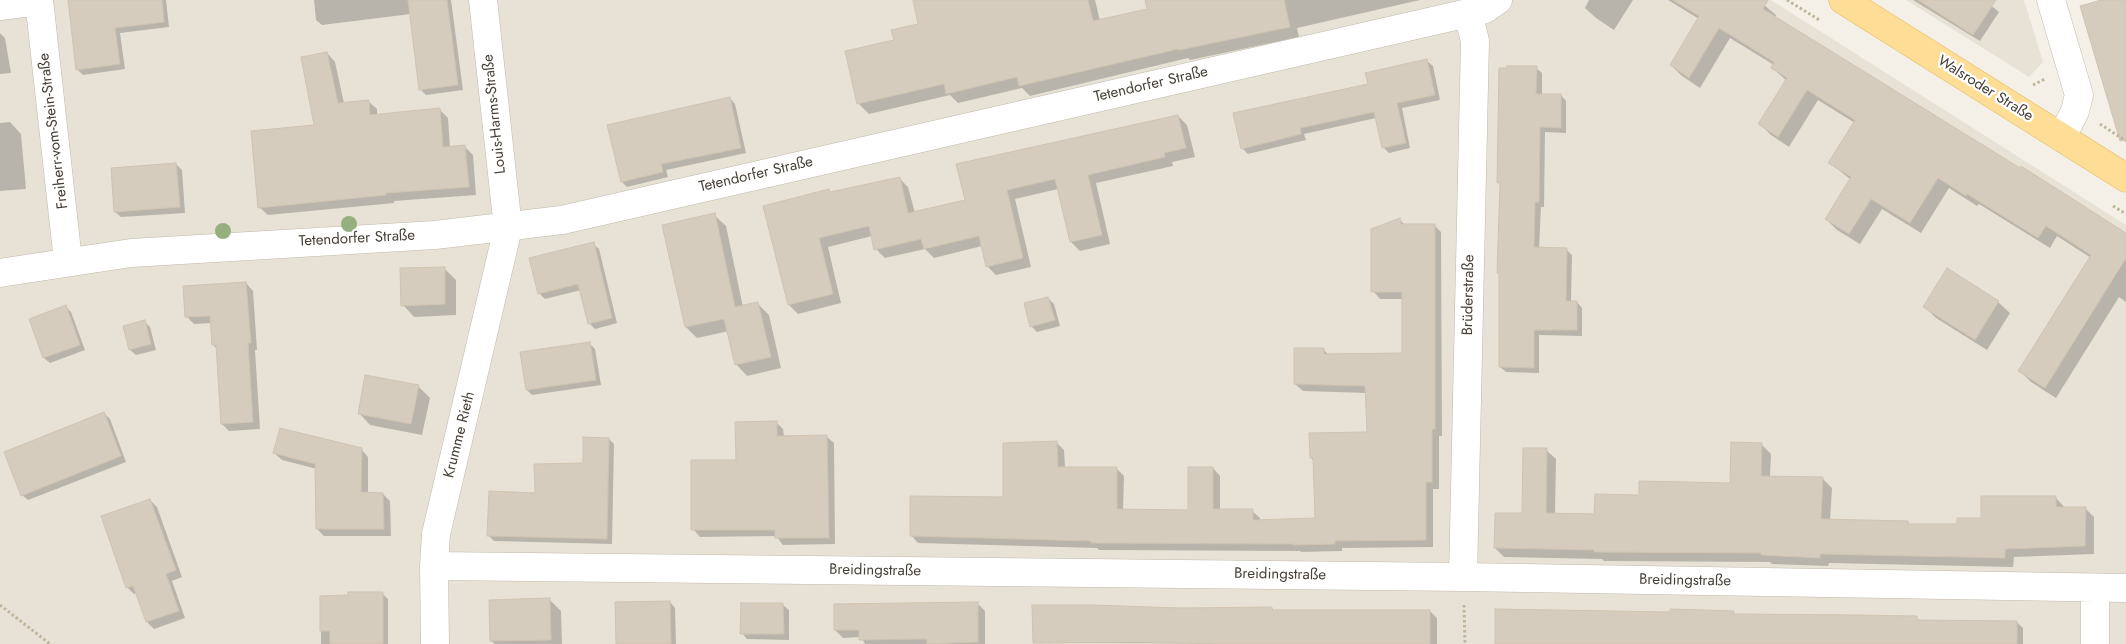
<!DOCTYPE html>
<html>
<head>
<meta charset="utf-8">
<style>
	body { margin:0 }
	canvas { display:block; background:#f4f0e8 }
</style>
</head>
<body>
<canvas width="2126" height="644"></canvas>
<script>
const ctx = document.querySelector('canvas').getContext('2d');
ctx.lineJoin = 'round';
function fillPath(path, color) { ctx.fillStyle = color; ctx.fill(path, 'evenodd'); }
const poly = rows => new Path2D(rows.map(r => 'M' + r).join(''));
function strokePath(path, color, width, dash) { ctx.strokeStyle = color; ctx.lineWidth = width; ctx.lineCap = dash ? 'butt' : 'round'; ctx.setLineDash(dash || []); ctx.stroke(path); }
function label(font, color, halo, rows, align = 'center') {
  ctx.font = font + ' Jost,sans-serif'; ctx.lineWidth = 4.5; ctx.setLineDash([]); ctx.textBaseline = 'middle'; ctx.strokeStyle = halo; ctx.fillStyle = color; for (const [text, x, y, turn = 0] of rows) {
    ctx.save(); ctx.translate(x, y); ctx.rotate((+turn || 0) * Math.PI / 180); ctx.textAlign = isNaN(turn) ? turn : align; if (halo) ctx.strokeText(text, 0, 0); ctx.fillText(text, 0, 0); ctx.restore();
  }
}
fillPath(poly([
	[0,0,1771,0,2126,225,2126,644,0,644],
	[1906,0,2024,0,2043,62,2029,77]
]), '#e8e2d6');
fillPath(poly([
	[69,0,166,0,169,27,120,33,125,69,83,75,77,69],
	[314,0,451,0,463,90,426,95,420,89,411,14,322,25,316,20],
	[914,0,1095,0,1100,21,1148,10,1146,0,1420,0,1297,28,1299,37,1190,60,1188,58,1030,96,1022,88,958,103,950,95,869,114,859,104,895,41,919,25],
	[1589,0,1633,0,1614,30,1596,18,1585,8],
	[1668,0,1758,0,1776,15,1775,18,2126,235,2126,302,2119,297,2056,398,2031,382,2020,371,2091,258,2057,236,2050,248,1979,204,1977,206,1949,188,1921,233,1882,209,1860,244,1837,230,1826,219,1850,179,1830,163,1855,123,1818,100,1789,147,1771,135,1760,124,1787,81,1772,68,1774,65,1730,38,1700,88,1682,76,1671,65,1699,19],
	[1913,0,1984,0,1999,12,1980,41],
	[0,33,5,38,11,73,0,74],
	[327,53,335,62,344,103,368,101,377,109,377,115,440,110,448,118,450,148,465,147,473,155,476,195,394,201,394,203,268,215,259,207,316,126],
	[1427,61,1433,66,1440,100,1402,108,1410,148,1389,153,1383,147,1376,118,1304,134,1306,140,1248,154,1242,148,1369,85],
	[1536,68,1542,73,1542,95,1561,95,1566,101,1566,133,1545,132,1544,207,1541,207,1539,249,1566,249,1572,255,1571,302,1577,302,1582,308,1582,336,1539,335,1539,373,1506,372,1500,367,1501,184,1499,182],
	[730,98,735,104,746,153,666,170,668,177,627,187,622,182],
	[1178,116,1187,125,1195,157,1172,162,1173,166,1096,183,1110,244,1080,251,1071,242,1058,189,1015,199,1031,267,996,275,987,266,982,246,934,258,925,249,885,258,876,249,872,236,828,247,841,303,798,314,789,305,765,207,829,190,832,193,899,178,908,187,915,213,966,201],
	[10,122,21,134,26,189,0,191,0,123],
	[176,164,182,170,185,213,121,217,115,212],
	[714,215,726,226,743,307,757,303,769,315,781,368,747,376,736,364,729,331,697,338,686,327],
	[1400,220,1405,225,1434,225,1441,232,1442,436,1439,436,1439,489,1433,489,1433,547,1342,548,1342,551,1301,552,1300,551,1099,550,1097,548,918,543,911,535,1005,499,1057,443,1064,450,1065,468,1116,468,1124,476,1123,511,1189,511,1213,468,1220,476,1220,510,1252,511,1260,518,1260,521,1316,519,1314,461,1311,458,1368,433,1367,393,1303,391,1295,384,1323,349,1329,355,1403,354,1403,299,1380,299,1373,291],
	[593,244,599,249,617,323,595,329,589,323,581,290,545,299,539,293],
	[444,268,456,280,456,315,414,317,403,305],
	[246,283,253,291,257,350,255,350,260,429,229,431,222,424,217,349,213,345,212,323,194,324,186,316],
	[1048,298,1054,304,1060,326,1037,332,1031,326],
	[1998,302,2010,313,1987,350,1936,318,1925,307],
	[66,307,71,312,85,350,50,363,44,358],
	[144,321,150,327,156,350,136,355,130,350,124,327],
	[589,343,595,349,601,385,532,395,527,390],
	[418,386,430,398,422,435,370,425,359,413],
	[104,413,110,419,126,462,28,500,22,495],
	[776,422,783,429,784,437,826,436,834,443,835,544,783,545,776,536,700,537,693,529],
	[609,439,614,444,612,544,494,541,489,536,536,494,584,464],
	[1761,444,1771,454,1770,477,1823,479,1832,488,1830,521,1907,522,1911,526,1958,525,2056,498,2065,508,2085,508,2094,517,2094,554,2014,557,2013,567,1829,563,1828,566,1772,564,1770,562,1604,561,1602,559,1504,557,1495,548,1523,515,1546,450,1556,459,1555,514,1596,515,1640,496,1732,484],
	[361,449,368,457,368,494,383,494,390,501,391,536,324,536,317,529,317,469,282,460,274,453],
	[150,500,157,507,182,577,172,581,185,618,154,629,147,622,137,593,134,594,127,587],
	[382,593,388,599,388,644,321,644,321,597],
	[550,600,561,611,562,644,495,644,491,641],
	[670,602,675,608,676,644,617,644],
	[977,603,985,611,985,644,865,644,861,637,843,638,835,630],
	[783,605,789,610,789,640,747,639,742,633],
	[1272,608,1274,611,1430,611,1437,618,1437,644,1034,643,1180,609],
	[1733,612,1737,616,1916,618,1920,621,2017,622,2023,628,2023,644,1496,644,1671,613]
]), '#0003');
const building = poly([
	[68,0,162,0,164,22,115,28,120,64,76,70,68,0],
	[408,0,447,0,458,85,419,90,408,0],
	[913,0,1088,0,1093,21,1147,9,1145,0,1284,0,1290,27,1179,50,1178,49,1019,86,1017,77,946,94,944,84,857,104,845,51,894,40,891,30,918,24,913,0],
	[1673,0,1768,0,1763,9,2020,168,2021,166,2126,233,2126,258,2045,388,2018,371,2091,255,2046,226,2038,238,1967,194,1966,196,1938,178,1910,223,1871,199,1849,234,1825,219,1851,177,1828,163,1855,120,1807,90,1778,137,1758,124,1787,78,1771,68,1774,62,1719,28,1689,78,1670,65,1699,16,1673,0],
	[1918,0,1996,0,1973,35,1918,0],
	[2101,0,2126,0,2126,140,2120,141,2080,6,2101,0],
	[327,52,338,103,369,100,370,115,440,108,443,147,465,145,469,187,386,193,386,195,258,208,251,131,314,125,301,57,327,52],
	[1427,59,1435,95,1397,103,1406,143,1382,148,1374,112,1300,128,1301,134,1241,149,1233,113,1368,84,1365,73,1427,59],
	[1507,66,1537,66,1536,94,1561,94,1561,128,1540,127,1539,202,1535,202,1534,247,1567,248,1566,301,1577,301,1577,330,1534,330,1534,368,1499,367,1499,273,1497,273,1500,183,1497,183,1499,68,1507,68,1507,66],
	[730,97,741,148,661,164,663,172,621,182,607,125,730,97],
	[1178,115,1186,148,1164,153,1165,157,1088,175,1102,235,1070,242,1055,179,1007,190,1023,258,986,267,979,236,924,249,921,239,874,250,869,226,819,238,833,294,788,305,763,206,829,189,830,192,900,177,908,213,965,200,956,164,1178,115],
	[176,163,180,207,114,212,111,168,176,163],
	[715,213,735,307,758,302,771,357,735,365,724,319,685,327,662,225,715,213],
	[1400,218,1401,224,1435,224,1435,429,1432,429,1432,482,1426,482,1426,540,1335,541,1335,544,1293,545,1293,544,1091,543,1091,541,910,536,910,496,1003,497,1003,443,1057,441,1058,467,1117,467,1117,509,1188,510,1188,467,1213,467,1213,509,1253,509,1253,520,1315,518,1313,458,1310,458,1309,433,1367,432,1365,386,1294,384,1294,348,1324,348,1324,354,1402,353,1402,292,1371,292,1371,229,1400,218],
	[594,242,612,318,588,324,578,284,538,294,529,258,594,242],
	[445,267,445,304,401,306,400,268,445,267],
	[1947,268,1999,301,1975,340,1923,307,1947,268],
	[246,282,251,343,248,343,253,422,221,424,216,345,212,345,210,316,185,317,183,286,246,282],
	[1048,297,1055,320,1030,327,1024,303,1048,297],
	[66,305,80,345,43,358,29,319,66,305],
	[145,320,151,344,129,350,123,326,145,320],
	[590,342,596,380,526,390,520,352,590,342],
	[365,375,419,385,411,424,358,414,365,375],
	[104,412,121,456,21,496,4,452,104,412],
	[777,421,777,436,827,435,829,538,775,538,775,530,691,530,691,460,736,460,735,422,777,421],
	[280,428,362,448,361,492,383,493,384,529,316,529,315,464,273,453,280,428],
	[583,437,609,438,607,539,487,536,489,491,535,493,534,464,583,463,583,437],
	[1731,442,1762,443,1761,476,1823,477,1821,519,1908,521,1908,524,1957,524,1957,518,1981,518,1981,496,2056,496,2056,507,2086,507,2085,546,2005,549,2005,558,1820,554,1820,558,1761,555,1761,553,1594,552,1594,550,1494,548,1495,513,1522,513,1523,448,1547,448,1546,513,1594,514,1595,494,1639,495,1639,481,1730,483,1731,442],
	[150,499,176,570,166,574,179,611,146,622,133,586,126,588,101,516,150,499],
	[348,592,383,592,383,644,330,644,330,631,320,631,320,596,348,595,348,592],
	[550,598,551,640,490,641,489,600,550,598],
	[670,601,671,644,616,644,615,602,670,601],
	[978,602,978,642,927,644,927,639,859,640,859,630,834,630,834,604,978,602],
	[741,603,783,603,784,634,740,634,741,603],
	[1032,605,1093,605,1180,608,1272,607,1272,610,1430,610,1430,644,1217,644,1140,642,1033,643,1032,605],
	[1495,609,1670,612,1670,609,1734,611,1734,614,1858,615,1917,616,1917,620,2017,621,2017,644,1495,644,1495,609]
]);
fillPath(building, '#d6ccbd');
strokePath(building, '#d1c3b0', 1);
const minor = poly([
	[39,0,68,261],
	[2051,0,2079,95,2075,111,2062,137],
	[0,6,39,1],
	[0,273,131,253,435,235,562,220,1468,13,1485,9,1498,0],
	[434,566,1463,577,2126,588],
	[1463,577,1475,41,1468,13],
	[2095,588,2095,644],
	[435,644,434,566,436,534,508,228,483,0]
]);
const major = poly([
	[1843,0,2126,178]
]);
strokePath(minor, '#c0b8aa', 29);
strokePath(major, '#e4bb66', 29);
strokePath(poly([
	[1787,0,1821,21],
	[2033,85,2045,79],
	[2100,124,2126,141],
	[2113,206,2126,214],
	[0,605,50,644],
	[1464,605,1465,644]
]), '#c1b39c', 3, [2.5, 2.5]);
strokePath(minor, '#fff', 28);
strokePath(major, '#fede97', 28);
ctx.fillStyle = '#96af7f';
for (const [x, y] of [
	[349,224],
	[223,231]
]) { ctx.beginPath(); ctx.arc(x, y, 8, 0, 2 * Math.PI); ctx.fill(); }
label('15px', '#474037', '#fff', [
	["Tetendorfer Straße",1151,85,-13],
	["Walsroder Straße",1985,89,32],
	["Louis-Harms-Straße",495,114,-96],
	["Freiherr-vom-Stein-Straße",54,131,-97],
	["Tetendorfer Straße",756,175,-13],
	["Tetendorfer Straße",357,239,-3],
	["Brüderstraße",1469,295,-89],
	["Krumme Rieth",460,435,-76],
	["Breidingstraße",875,571,1],
	["Breidingstraße",1280,575,1],
	["Breidingstraße",1685,581,1]
]);
</script>
</body>
</html>
